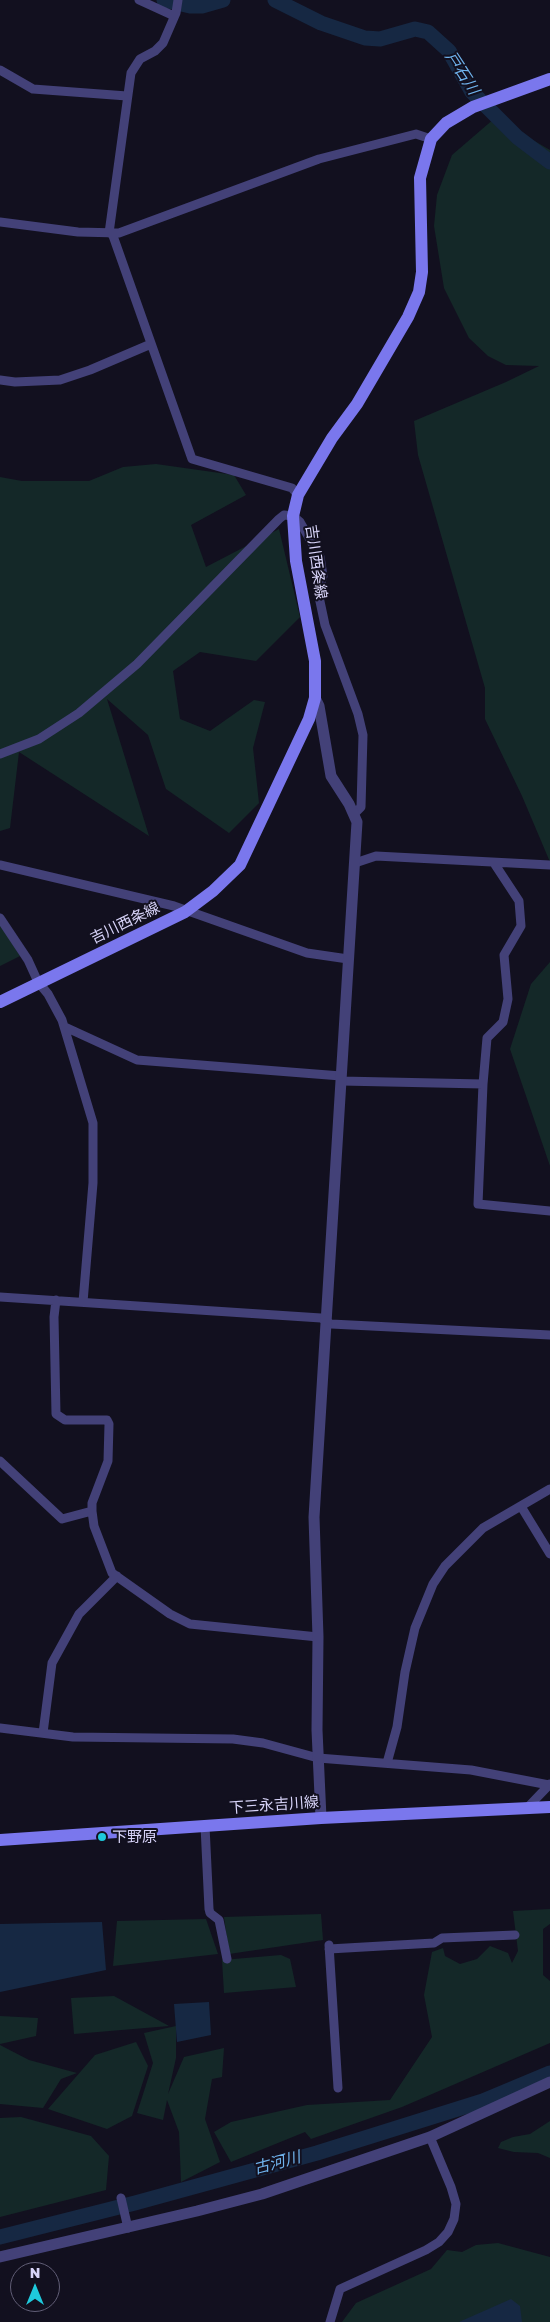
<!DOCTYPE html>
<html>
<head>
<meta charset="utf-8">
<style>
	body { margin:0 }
	#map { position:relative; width:550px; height:2322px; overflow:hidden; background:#12101f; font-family:"Golos Text",sans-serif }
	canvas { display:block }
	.north { position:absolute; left:10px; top:2262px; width:50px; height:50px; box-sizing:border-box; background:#12101f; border:1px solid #615e76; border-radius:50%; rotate:0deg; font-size:14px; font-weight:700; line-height:20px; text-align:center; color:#d8d4f9 }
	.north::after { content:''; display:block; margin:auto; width:18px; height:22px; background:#1ec9dc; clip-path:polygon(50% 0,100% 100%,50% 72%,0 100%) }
</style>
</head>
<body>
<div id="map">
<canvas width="550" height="2322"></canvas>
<div class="north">N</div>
</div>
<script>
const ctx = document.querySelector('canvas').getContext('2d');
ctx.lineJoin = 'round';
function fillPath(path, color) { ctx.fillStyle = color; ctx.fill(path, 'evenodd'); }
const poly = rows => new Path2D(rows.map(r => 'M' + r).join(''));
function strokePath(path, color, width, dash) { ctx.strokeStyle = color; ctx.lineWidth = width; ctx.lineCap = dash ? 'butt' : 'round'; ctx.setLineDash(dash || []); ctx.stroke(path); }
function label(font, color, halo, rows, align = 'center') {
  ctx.font = font + ' "Golos Text","Noto Sans JP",sans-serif'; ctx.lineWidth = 4; ctx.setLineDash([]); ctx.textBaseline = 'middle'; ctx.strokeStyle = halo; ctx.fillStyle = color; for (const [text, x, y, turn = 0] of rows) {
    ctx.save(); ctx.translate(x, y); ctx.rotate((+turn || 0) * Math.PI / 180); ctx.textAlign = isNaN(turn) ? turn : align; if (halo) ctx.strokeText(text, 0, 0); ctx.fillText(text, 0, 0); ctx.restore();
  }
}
fillPath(poly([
	[495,118,550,150,550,862,522,796,485,719,485,688,418,455,414,421,506,382,539,366,506,365,488,356,469,338,444,288,434,226,437,195,452,155],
	[156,464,234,475,246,495,191,525,206,567,279,529,300,617,256,661,200,652,173,671,180,719,210,731,254,700,265,702,253,748,259,803,229,833,166,789,148,735,107,699,149,836,19,752,10,828,0,831,0,477,22,481,89,481,123,467],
	[0,924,20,956,0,966],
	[550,962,550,1166,510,1049,531,984],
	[550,1909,550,1924,543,1929,543,1975,550,1981,550,2043,402,2107,311,2139,305,2132,231,2162,214,2132,231,2122,307,2105,390,2100,432,2037,424,1995,432,1952,443,1948,445,1956,460,1964,477,1959,490,1946,508,1953,512,1963,518,1951,513,1911],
	[321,1914,323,1940,229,1954,224,1917],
	[206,1919,218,1954,113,1966,117,1921],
	[281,1955,290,1959,296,1987,224,1993,222,1960],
	[114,1996,169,2026,74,2034,71,1998],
	[0,2016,38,2018,36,2036,0,2044],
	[176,2026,176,2058,168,2094,184,2057,224,2048,222,2077,212,2079,205,2119,220,2162,181,2182,179,2132,167,2100,163,2120,137,2113,153,2063,144,2033],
	[136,2042,148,2066,132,2116,107,2129,48,2109,95,2055],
	[0,2045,29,2060,77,2073,61,2079,43,2108,0,2104],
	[21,2117,91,2136,109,2156,106,2190,0,2217,0,2118],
	[550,2121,550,2158,538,2153,514,2152,498,2148,501,2142,513,2137,530,2134],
	[498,2243,550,2257,550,2322,342,2322,356,2303,431,2269,447,2250,462,2252,476,2245]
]), '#142828');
fillPath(poly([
	[102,1922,106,1970,0,1992,0,1924],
	[209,2002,211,2035,177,2042,174,2004],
	[511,2299,520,2306,522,2322,459,2322]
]), '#162843');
strokePath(poly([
	[164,0,190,6,202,6,223,0],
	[275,0,321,23,365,38,380,39,415,29,428,32,449,51,472,92,517,137,550,162],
	[0,2237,135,2203,317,2153,483,2101,550,2073]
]), '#162843', 15);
strokePath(poly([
	[139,0,174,16],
	[0,70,33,89,127,96],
	[0,222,78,232,119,233,319,159,416,134,431,139],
	[109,233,131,73,140,59,155,51,163,43,176,13,178,0],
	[112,233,192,459,292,488,298,495],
	[0,380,15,382,60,380,90,370,151,344],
	[0,754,39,739,79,713,137,664,279,519,284,515,293,516,300,522,320,557,323,576,318,592,325,625,358,714,363,735,361,807,354,814],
	[355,863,376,856,550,865],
	[494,863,519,901,521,926,504,955,508,999,503,1022,487,1038,483,1084,478,1204,550,1211],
	[0,865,174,906,307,953,348,959],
	[0,918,28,960,38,982,48,994,62,1020,93,1123,93,1183,83,1302],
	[65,1027,137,1060,341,1076],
	[341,1081,483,1084],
	[0,1297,321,1318,331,1324,550,1335],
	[56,1300,54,1317,56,1414,65,1420,107,1420,109,1424,108,1461,92,1503,92,1511,94,1526,112,1573,170,1614,190,1624,318,1637],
	[0,1461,62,1519,92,1511],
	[522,1508,550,1554],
	[0,1728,73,1737,233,1739,263,1743,318,1758,471,1770,549,1785],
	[43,1733,52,1663,79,1614,117,1576],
	[387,1763,397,1727,405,1672,415,1628,433,1584,445,1566,483,1528,550,1489],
	[527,1808,550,1784],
	[205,1826,209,1909,210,1913,219,1920,227,1959],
	[329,1945,338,2088],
	[329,1949,434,1943,442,1938,515,1935],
	[121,2198,128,2228],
	[330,2322,340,2289,426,2250,439,2242,448,2232,454,2219,456,2204,451,2187,430,2137]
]), '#434178', 9);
strokePath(poly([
	[315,698,319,706,331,776,349,804,357,822,314,1517,318,1637,317,1730,321,1818],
	[0,2257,197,2211,262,2194,430,2137,550,2082]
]), '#434178', 11);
strokePath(poly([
	[0,1002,185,912,213,891,240,865,309,719,315,698,315,661,296,561,293,516,298,495,332,438,357,404,408,317,419,292,422,272,420,178,431,139,446,123,473,107,550,79],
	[0,1840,321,1818,550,1807]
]), '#7a77ed', 12);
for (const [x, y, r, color] of [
	[102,1837,5,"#1ec9dc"]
]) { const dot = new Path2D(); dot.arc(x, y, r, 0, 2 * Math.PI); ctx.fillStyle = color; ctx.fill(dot); strokePath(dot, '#12101f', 2); }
label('15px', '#d8d4f9', '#12101f', [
	["吉川西条線",316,562,82],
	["吉川西条線",125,923,-26],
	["下三永吉川線",274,1805,-4]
]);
label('15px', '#d8d4f9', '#12101f', [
	["下野原",112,1837]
], 'left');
label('italic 16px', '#6fb2ec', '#12101f', [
	["戸石川",462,73,57],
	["古河川",277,2163,-15]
]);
</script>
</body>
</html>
